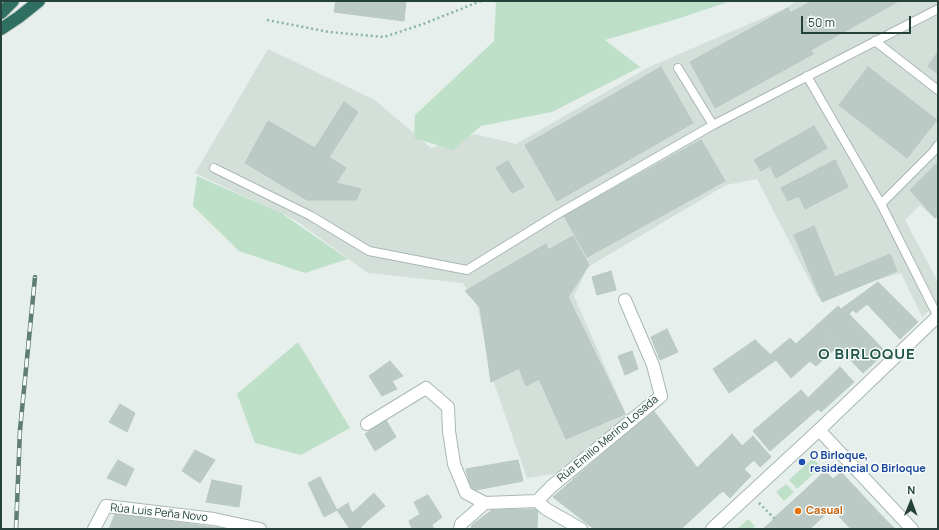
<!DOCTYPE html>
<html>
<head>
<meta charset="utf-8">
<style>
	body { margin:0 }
	#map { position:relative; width:939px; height:530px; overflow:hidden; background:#e6efeb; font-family:Manrope,sans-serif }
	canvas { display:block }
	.frame { position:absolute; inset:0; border:2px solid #24423a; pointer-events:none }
	.north { position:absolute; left:891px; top:482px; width:40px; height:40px; -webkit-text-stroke:3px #f7fbf9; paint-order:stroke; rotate:1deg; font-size:11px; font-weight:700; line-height:16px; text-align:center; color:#24423a }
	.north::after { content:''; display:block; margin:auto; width:14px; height:18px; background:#24423a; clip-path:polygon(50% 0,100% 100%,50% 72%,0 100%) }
	.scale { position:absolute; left:801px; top:16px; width:110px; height:18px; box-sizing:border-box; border:2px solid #24423a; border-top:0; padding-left:5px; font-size:12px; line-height:14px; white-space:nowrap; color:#24423a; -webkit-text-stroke:3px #f7fbf9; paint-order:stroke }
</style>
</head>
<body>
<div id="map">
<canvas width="939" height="530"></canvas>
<div class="frame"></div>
<div class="north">N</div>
<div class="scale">50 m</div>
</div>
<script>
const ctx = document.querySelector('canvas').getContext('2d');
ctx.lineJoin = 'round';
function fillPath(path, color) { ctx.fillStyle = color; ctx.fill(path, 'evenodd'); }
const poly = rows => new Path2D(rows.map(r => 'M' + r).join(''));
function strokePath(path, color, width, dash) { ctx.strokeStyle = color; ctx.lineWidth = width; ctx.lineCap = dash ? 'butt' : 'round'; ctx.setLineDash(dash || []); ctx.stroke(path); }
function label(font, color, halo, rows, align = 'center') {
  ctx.font = font + ' Manrope,sans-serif'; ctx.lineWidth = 3; ctx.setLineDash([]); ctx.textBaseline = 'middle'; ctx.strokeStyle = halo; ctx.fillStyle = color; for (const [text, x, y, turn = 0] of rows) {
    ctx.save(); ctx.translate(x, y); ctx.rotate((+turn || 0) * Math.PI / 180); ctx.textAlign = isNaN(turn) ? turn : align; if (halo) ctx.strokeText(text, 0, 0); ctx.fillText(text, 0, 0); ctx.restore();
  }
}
fillPath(poly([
	[797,1,938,1,938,217,935,219,920,205,905,220,938,282,938,302,922,317,901,273,818,297,757,179,726,185,588,267,574,296,626,414,649,406,613,529,567,472,527,478,494,383,478,308,463,283,368,273,295,220,195,173,268,49,375,100,431,148,475,134,516,144,649,67,786,8]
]), '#d4dfda');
fillPath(poly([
	[496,1,731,1,677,19,605,40,640,67,552,112,481,126,453,150,414,138,415,115,494,41],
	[197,176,281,213,348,259,305,273,239,251,193,206],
	[298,342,350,428,301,455,255,443,237,394],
	[813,458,821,467,797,489,789,480],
	[786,484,794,492,784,501,776,492],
	[748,519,755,526,752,529,737,529]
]), '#bfe0c8');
const building = poly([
	[336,1,406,1,404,21,334,12,336,1],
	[812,1,899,1,811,50,790,13,812,1],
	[788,8,813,54,715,108,690,62,788,8],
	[938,52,938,74,928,66,938,52],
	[661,67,693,123,557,201,525,145,661,67],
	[868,67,937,120,907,158,839,105,868,67],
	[344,102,358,112,329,157,346,168,336,183,361,189,356,200,307,200,245,163,268,121,315,148,344,102],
	[814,126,827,148,776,178,770,166,761,171,754,160,814,126],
	[701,140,725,181,587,257,564,216,701,140],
	[835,160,848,187,805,209,799,196,788,201,781,188,835,160],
	[508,161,524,187,512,193,496,168,508,161],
	[938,162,938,215,935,218,910,190,938,162],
	[814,226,835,277,890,254,897,271,822,302,794,235,814,226],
	[573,236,589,265,568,297,625,414,566,439,539,379,526,386,519,368,491,382,480,307,465,291,546,244,548,250,573,236],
	[611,271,616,290,597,295,592,277,611,271],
	[878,282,918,322,900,339,867,304,856,313,853,310,849,314,886,352,863,373,817,325,838,306,841,309,878,282],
	[817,325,837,347,816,366,810,361,791,378,771,354,790,338,796,344,817,325],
	[667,329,678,352,660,360,651,337,667,329],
	[755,340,776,360,729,393,713,369,755,340],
	[632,351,638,369,625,375,618,356,632,351],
	[390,361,403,376,392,381,397,389,382,396,369,376,390,361],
	[840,367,854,382,821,412,808,398,840,367],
	[801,390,818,409,770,451,753,431,801,390],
	[120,404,135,413,127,432,109,422,120,404],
	[653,410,718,495,681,529,610,529,574,479,653,410],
	[386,420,396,437,375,451,365,434,386,420],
	[732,434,754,460,744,469,721,445,732,434],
	[753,436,771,457,760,467,742,446,753,436],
	[721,445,751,476,741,486,711,454,721,445],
	[195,450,215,460,200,483,182,471,195,450],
	[711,454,741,486,730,498,723,491,718,495,697,468,711,454],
	[118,460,134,469,126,486,107,478,118,460],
	[518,460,523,481,471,491,466,469,518,460],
	[825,471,833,479,841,472,883,517,870,529,851,529,832,509,829,511,807,488,825,471],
	[320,477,337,510,324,517,308,483,320,477],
	[574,479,610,529,594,529,553,497,574,479],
	[212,480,242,486,239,507,206,502,212,480],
	[807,488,829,511,810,529,784,529,774,518,807,488],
	[374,493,385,506,368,520,359,507,374,493],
	[428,495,442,517,432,525,434,529,412,529,409,521,420,514,414,502,428,495],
	[348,503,352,513,362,529,350,529,337,510,348,503],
	[359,507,368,520,361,527,352,513,359,507],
	[538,509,537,529,471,529,472,525,492,510,538,509],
	[115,514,220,528,221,529,109,529,115,514],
	[883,517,895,529,870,529,879,521,883,517],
	[774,518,784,529,763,529,772,521,774,518]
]);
fillPath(building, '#bbcac4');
strokePath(building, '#b8c9c2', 1);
const service = poly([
	[875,41,938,90],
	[678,68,713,125],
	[807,76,881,204,938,317],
	[214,168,311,216,369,251,467,270,556,215,713,125,938,9],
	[881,204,933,152,938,145]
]);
const minor = poly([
	[367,424,426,388,448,407,449,431,454,464,466,493,485,503,537,501],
	[819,430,912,529],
	[94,529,106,506,214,519,260,529],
	[460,529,461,524,485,503],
	[581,529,546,509,537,501,552,486,661,396,653,365,625,300]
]);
const tertiary = poly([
	[712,529,819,430,938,316]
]);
const motorway = poly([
	[1,13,13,1],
	[1,29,19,17,39,1]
]);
strokePath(service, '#a8b8b2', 10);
strokePath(minor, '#a8b8b2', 14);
strokePath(tertiary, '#a8b8b2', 14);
strokePath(motorway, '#c2cac8', 14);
strokePath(poly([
	[267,20,329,32,384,37,423,24,481,1],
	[759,503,774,518]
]), '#86b3a5', 2.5, [2, 3]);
strokePath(service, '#fff', 8);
strokePath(minor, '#fff', 12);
strokePath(tertiary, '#fff', 12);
strokePath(motorway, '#2f6f62', 12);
const rail = poly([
	[16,529,20,430,35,277]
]);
strokePath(rail, '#5f7d75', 4.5);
strokePath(rail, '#f7fbf9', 3, [9]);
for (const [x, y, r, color] of [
	[802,462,4,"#1a4fb4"],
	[798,511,4,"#e8710a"]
]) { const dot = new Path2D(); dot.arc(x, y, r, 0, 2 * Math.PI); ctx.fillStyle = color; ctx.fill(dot); strokePath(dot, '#f7fbf9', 1.5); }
label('11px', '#24423a', '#f7fbf9', [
	["Rúa Emilio Merino Losada",608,439,-40],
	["Rúa Luis Peña Novo",159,513,6]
]);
label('bold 11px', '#164399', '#f7fbf9', [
	["O Birloque,",810,456],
	["residencial O Birloque",810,469]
], 'left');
label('bold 11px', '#c56008', '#f7fbf9', [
	["Casual",806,511]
], 'left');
ctx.letterSpacing = '1px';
label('bold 15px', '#1f5548', '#f7fbf9', [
	["O BIRLOQUE",867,355]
]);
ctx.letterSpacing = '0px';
</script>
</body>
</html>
